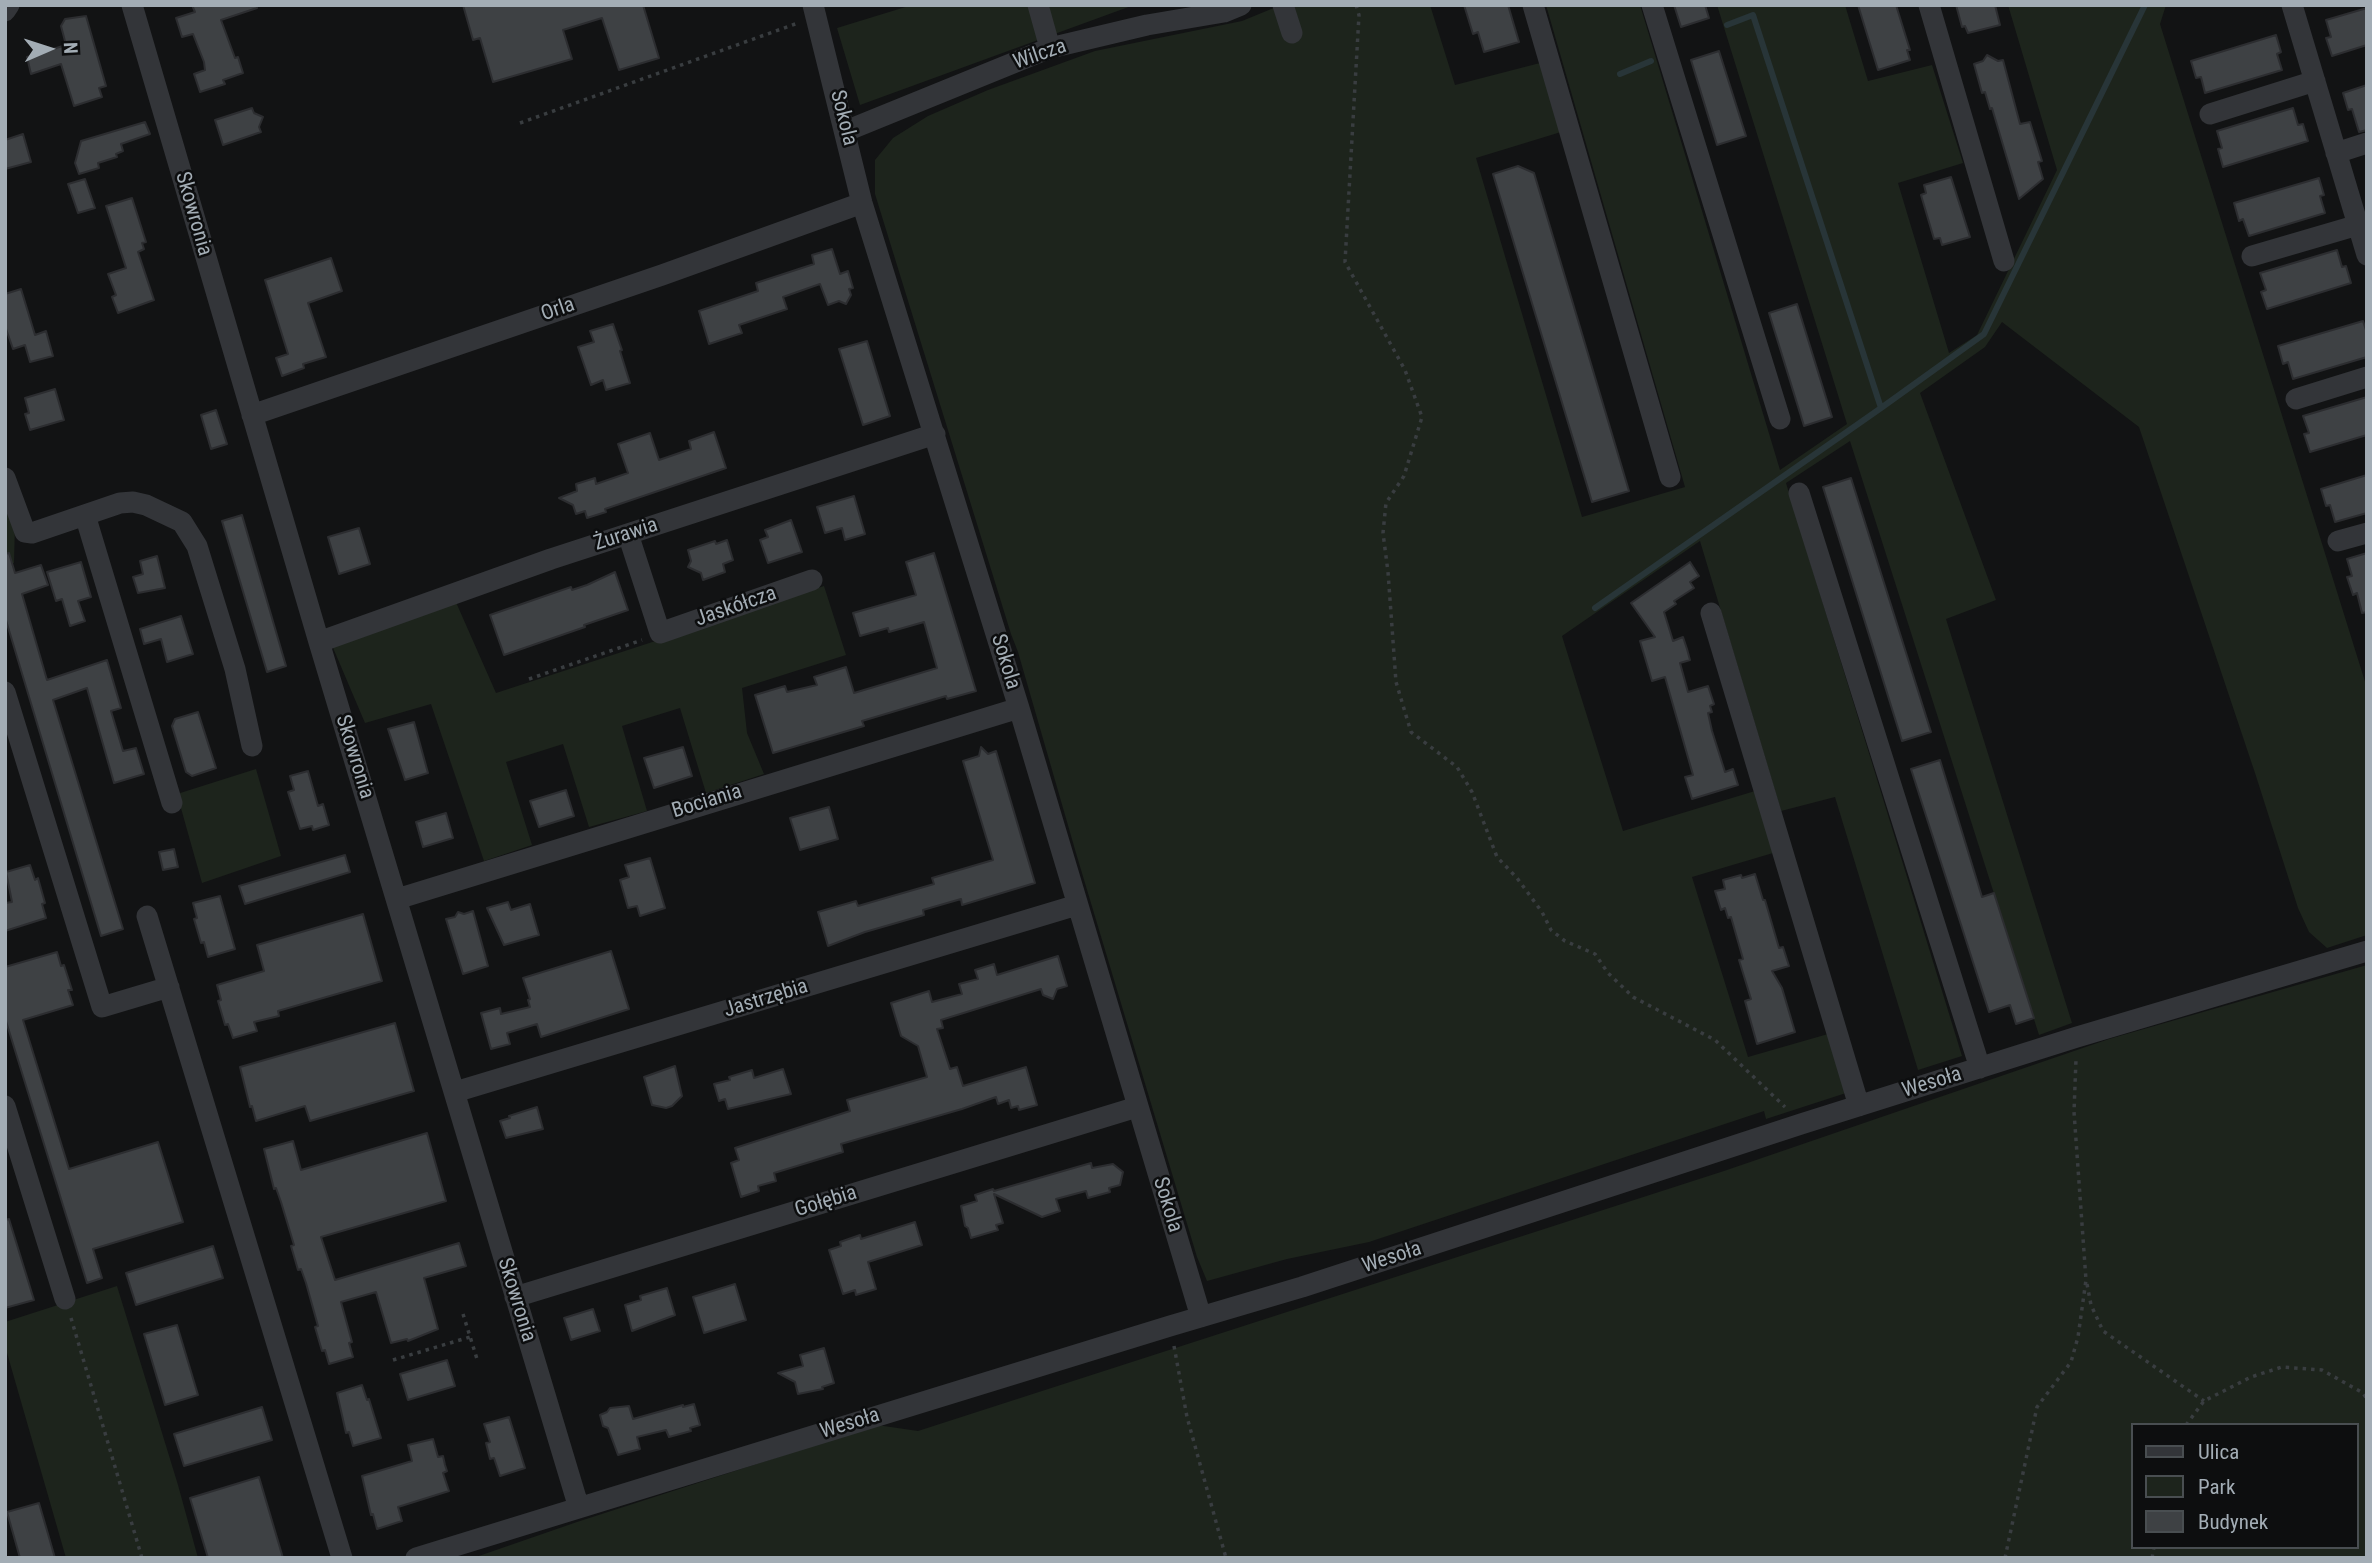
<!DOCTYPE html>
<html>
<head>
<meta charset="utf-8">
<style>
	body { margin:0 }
	#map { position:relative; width:2372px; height:1563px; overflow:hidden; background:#121314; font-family:"Roboto Condensed",sans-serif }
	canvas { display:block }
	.frame { position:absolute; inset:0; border:7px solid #a3adb5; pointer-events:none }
	.legend { position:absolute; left:2131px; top:1423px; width:228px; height:126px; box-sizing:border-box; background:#0d0e0f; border:2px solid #494e51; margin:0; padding:9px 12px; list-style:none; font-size:21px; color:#a3adb5 }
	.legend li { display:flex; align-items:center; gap:14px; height:35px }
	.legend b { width:35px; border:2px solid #494e51 }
	.north { position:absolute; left:14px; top:14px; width:70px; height:70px; -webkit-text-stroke:5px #0d0e0f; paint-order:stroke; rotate:87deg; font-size:19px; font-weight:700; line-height:28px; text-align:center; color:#a3adb5 }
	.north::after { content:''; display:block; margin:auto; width:24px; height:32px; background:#a3adb5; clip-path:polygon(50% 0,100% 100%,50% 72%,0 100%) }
</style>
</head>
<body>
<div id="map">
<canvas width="2372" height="1563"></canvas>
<div class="frame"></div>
<ul class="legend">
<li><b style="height:9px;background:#333539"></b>Ulica</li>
<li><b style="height:19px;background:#1d241c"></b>Park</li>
<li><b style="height:19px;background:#3e4144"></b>Budynek</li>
</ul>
<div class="north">N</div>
</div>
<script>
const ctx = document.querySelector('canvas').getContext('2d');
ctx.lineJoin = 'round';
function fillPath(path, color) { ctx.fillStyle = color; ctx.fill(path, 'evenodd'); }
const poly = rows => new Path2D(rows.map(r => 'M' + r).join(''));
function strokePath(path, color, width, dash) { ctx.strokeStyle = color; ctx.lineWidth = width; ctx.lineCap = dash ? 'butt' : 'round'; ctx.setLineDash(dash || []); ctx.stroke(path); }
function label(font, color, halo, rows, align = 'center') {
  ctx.font = font + ' "Roboto Condensed",sans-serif'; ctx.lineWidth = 5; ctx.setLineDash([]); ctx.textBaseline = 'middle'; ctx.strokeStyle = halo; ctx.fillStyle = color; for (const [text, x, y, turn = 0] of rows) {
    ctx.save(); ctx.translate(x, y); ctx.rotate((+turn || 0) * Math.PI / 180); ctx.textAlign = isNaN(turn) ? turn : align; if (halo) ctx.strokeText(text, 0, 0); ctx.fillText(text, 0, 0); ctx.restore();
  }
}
fillPath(poly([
	[912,5,1134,5,860,105,837,28],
	[1281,5,1430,5,1455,85,1540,63,1561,132,1476,158,1582,517,1685,487,1546,5,1640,5,1780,470,1847,424,1717,5,1845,5,1868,81,1932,65,1963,163,1898,183,1949,353,1977,335,2057,170,2008,5,2166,5,2160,24,2367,688,2367,935,2327,948,2309,932,2298,908,2256,776,2139,427,2002,322,1985,347,1920,393,1996,600,1946,619,2072,1023,2039,1035,1850,441,1786,483,1962,1056,1918,1070,1835,797,1781,811,1700,541,1562,636,1623,831,1755,791,1773,853,1692,877,1748,1057,1828,1034,1846,1093,1766,1119,1764,1111,1369,1242,1287,1259,1207,1281,1197,1257,1076,853,1018,652,1011,634,875,194,875,160,893,138,928,116,988,90,1095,51,1242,21],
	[5,495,15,524,14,563,5,566],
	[824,586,846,655,742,688,747,733,764,774,706,793,680,708,622,726,647,811,589,827,563,744,506,762,532,845,484,861,431,704,365,723,331,643,455,600,496,693],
	[256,769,281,856,202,883,177,794],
	[2367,965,2367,1558,473,1558,577,1522,877,1425,918,1431,1724,1171,2109,1039],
	[2132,1425,2356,1425,2356,1547,2132,1547],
	[117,1286,178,1485,198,1558,66,1558,5,1346,5,1322]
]), '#1d241c');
strokePath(poly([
	[1727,25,1753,15,1881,408,1984,334,2145,5],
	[1620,74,1651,61],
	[1595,608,1881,408]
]), '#283538', 6);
const building = poly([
	[192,5,256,5,257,8,221,20,235,58,238,57,243,73,223,80,225,84,200,92,194,74,205,70,204,62,193,34,182,37,176,18,195,12,192,5],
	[463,5,643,5,659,58,619,70,602,18,563,30,572,59,493,82,480,38,473,40,463,5],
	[1464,5,1508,5,1519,42,1484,52,1478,32,1473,34,1464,5],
	[1674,5,1705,5,1709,18,1681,27,1674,5],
	[1858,5,1896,5,1910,50,1907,50,1910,60,1878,70,1858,5],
	[1956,5,1995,5,2000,25,1968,33,1965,26,1962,27,1956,5],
	[2367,8,2367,45,2332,56,2326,38,2331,37,2326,20,2367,8],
	[86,16,106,86,99,88,102,97,74,106,61,64,31,74,27,57,66,45,61,26,65,19,86,16],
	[2276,35,2281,52,2277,54,2282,70,2205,93,2201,77,2196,78,2191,61,2276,35],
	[1719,51,1746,136,1717,145,1691,60,1719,51],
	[1987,55,1998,61,2003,60,2020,124,2030,122,2042,161,2038,162,2043,179,2019,199,1992,108,1990,109,1985,92,1982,93,1974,64,1983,61,1987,55],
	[2367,85,2367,130,2359,132,2352,109,2348,110,2343,93,2367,85],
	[252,108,254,113,263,117,259,127,261,132,223,145,215,120,252,108],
	[2293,108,2298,125,2303,124,2308,141,2223,167,2218,149,2222,148,2217,131,2293,108],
	[145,122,150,134,121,144,123,151,116,154,117,157,98,163,99,168,79,174,75,163,81,141,145,122],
	[23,134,31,162,5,169,5,140,23,134],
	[1518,166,1534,173,1629,491,1592,502,1493,174,1518,166],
	[1951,177,1970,237,1942,245,1940,238,1934,239,1921,195,1926,193,1924,185,1951,177],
	[2319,178,2324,195,2320,196,2325,213,2249,236,2243,219,2239,221,2234,203,2319,178],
	[85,179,95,208,78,213,68,184,85,179],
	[132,198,146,242,142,243,144,249,138,252,154,300,118,313,112,297,116,295,108,274,126,268,106,206,132,198],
	[832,249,840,274,848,271,853,288,849,289,851,295,846,304,839,301,828,305,820,284,783,297,787,309,739,325,742,333,709,344,699,311,758,291,756,283,814,264,812,255,832,249],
	[2337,250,2342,267,2346,266,2351,283,2267,309,2261,292,2266,290,2260,273,2337,250],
	[331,258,342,291,308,303,326,357,303,364,304,368,282,376,276,358,288,354,265,280,331,258],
	[21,289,35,335,46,331,53,356,30,362,25,345,13,349,5,326,5,294,21,289],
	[1797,304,1832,417,1804,426,1769,313,1797,304],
	[2363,321,2367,333,2367,357,2293,379,2288,362,2283,364,2278,346,2363,321],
	[613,324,622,350,620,351,630,383,606,390,603,380,591,385,578,347,594,342,590,331,613,324],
	[867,341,890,416,863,425,839,349,867,341],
	[55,389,64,420,30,430,25,414,29,413,25,398,55,389],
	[2367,397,2367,435,2310,452,2304,434,2309,433,2303,416,2367,397],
	[216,410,227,444,211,449,201,415,216,410],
	[714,432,726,468,605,509,606,512,587,518,585,511,576,514,573,505,559,498,577,491,576,484,595,478,596,484,628,473,618,444,650,433,659,460,691,449,689,441,714,432],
	[2367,475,2367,513,2335,522,2330,505,2326,506,2321,489,2367,475],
	[1851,478,1931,732,1902,741,1823,487,1851,478],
	[854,496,865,534,845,540,842,528,825,533,817,507,854,496],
	[242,515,286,666,267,672,222,521,242,515],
	[791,520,802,552,768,563,760,540,768,537,765,530,791,520],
	[359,528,370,564,339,574,328,537,359,528],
	[727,540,733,560,723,564,725,572,703,580,701,573,688,567,691,561,688,550,715,541,716,544,727,540],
	[9,553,15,573,41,565,48,585,22,594,47,680,107,660,121,708,111,711,123,751,136,748,144,774,114,783,87,688,53,700,123,929,101,936,5,617,5,554,9,553],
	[934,553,976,691,947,699,946,696,862,721,864,726,773,753,755,695,785,686,787,692,817,685,814,677,846,667,854,693,937,668,924,622,889,632,888,628,860,636,853,613,916,595,906,562,934,553],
	[2367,553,2367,612,2362,613,2357,593,2353,595,2347,577,2352,576,2347,559,2367,553],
	[157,556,165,588,138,593,133,577,143,574,140,561,157,556],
	[81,562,91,597,78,601,85,621,70,626,62,599,56,601,47,572,81,562],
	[1690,562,1699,576,1690,582,1694,588,1674,601,1676,604,1664,612,1673,641,1683,637,1687,649,1690,660,1680,663,1688,692,1708,686,1714,704,1710,706,1712,712,1708,713,1712,731,1725,772,1733,769,1738,785,1692,799,1685,777,1693,775,1665,677,1652,681,1640,641,1655,637,1631,603,1690,562],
	[615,572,628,610,584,625,585,627,504,655,490,615,571,587,572,590,587,585,615,572],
	[181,616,193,654,167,662,161,639,144,644,140,629,181,616],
	[198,712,216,768,192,776,186,772,172,726,175,719,198,712],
	[414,722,428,773,405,780,388,729,414,722],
	[683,747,692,776,654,788,644,758,683,747],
	[981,747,988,754,996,751,1035,883,962,905,961,899,923,910,924,915,865,932,828,946,818,912,856,901,858,906,934,884,932,878,993,860,963,761,979,756,981,747],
	[1940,760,1982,897,1994,893,2034,1018,2016,1024,2010,1005,1989,1012,1911,769,1940,760],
	[308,771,318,806,323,804,329,825,313,830,312,826,300,829,288,792,294,790,290,776,308,771],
	[566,790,574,816,539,827,530,801,566,790],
	[829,807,838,839,800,850,790,818,829,807],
	[446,813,453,838,423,847,416,822,446,813],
	[174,849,178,867,163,870,159,852,174,849],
	[345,855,350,872,245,904,239,886,345,855],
	[650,858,665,908,640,916,637,906,628,908,620,880,629,877,625,865,650,858],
	[30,865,35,880,38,878,45,903,42,904,46,918,5,931,5,903,12,902,6,872,30,865],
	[1755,874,1763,900,1765,900,1779,948,1783,947,1789,966,1772,971,1782,988,1795,1032,1757,1044,1745,1001,1751,999,1739,960,1743,959,1731,917,1728,918,1725,908,1721,910,1715,891,1725,889,1723,880,1741,875,1742,878,1755,874],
	[220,896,235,949,208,957,204,942,201,943,194,919,197,918,193,903,220,896],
	[508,902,511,910,530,904,539,935,504,945,487,908,508,902],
	[473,911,488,966,463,974,446,919,455,917,458,912,464,914,473,911],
	[363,914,382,981,278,1011,279,1016,254,1022,257,1031,233,1038,228,1024,225,1025,218,1001,221,1000,217,985,264,971,257,945,363,914],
	[611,951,629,1009,541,1037,537,1024,507,1033,510,1044,491,1049,481,1013,500,1008,501,1014,530,1007,528,1000,530,999,523,978,611,951],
	[57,952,61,966,64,965,72,990,68,990,73,1005,23,1020,69,1169,158,1142,183,1222,93,1249,102,1278,87,1283,5,1018,5,967,57,952],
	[1058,956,1067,986,1057,989,1053,999,1043,995,1041,989,941,1020,943,1028,937,1029,950,1069,957,1067,963,1086,1026,1067,1037,1105,1019,1110,1018,1106,1011,1108,1009,1100,998,1104,996,1097,962,1109,841,1144,843,1152,774,1173,776,1181,758,1186,759,1191,741,1197,731,1163,739,1160,735,1148,850,1111,847,1100,927,1077,918,1046,901,1036,891,1003,929,991,932,1002,962,994,959,984,978,979,975,970,994,964,997,975,1058,956],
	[395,1023,414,1091,310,1121,305,1106,256,1121,252,1106,250,1107,240,1067,395,1023],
	[675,1066,682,1096,672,1106,666,1108,652,1105,644,1077,675,1066],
	[783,1069,791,1094,728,1109,725,1099,719,1101,714,1084,730,1080,729,1077,752,1070,754,1078,783,1069],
	[537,1107,543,1129,506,1138,500,1121,510,1118,509,1116,537,1107],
	[427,1133,446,1201,321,1237,335,1280,459,1243,466,1266,424,1278,438,1329,408,1341,407,1339,391,1343,376,1292,341,1302,352,1342,349,1343,353,1357,329,1364,325,1350,322,1351,315,1327,318,1326,306,1283,301,1269,298,1270,291,1246,294,1245,281,1202,276,1188,274,1189,264,1149,293,1141,301,1170,427,1133],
	[1091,1163,1092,1168,1113,1164,1123,1172,1120,1185,1109,1188,1110,1192,1088,1198,1086,1191,1056,1199,1060,1211,1042,1217,994,1194,1003,1223,996,1225,998,1230,971,1238,968,1228,965,1226,961,1206,977,1201,975,1195,993,1189,994,1191,1091,1163],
	[9,1219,34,1300,5,1308,5,1220,9,1219],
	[915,1222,922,1245,868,1262,876,1289,856,1295,855,1290,843,1294,829,1250,841,1246,840,1242,860,1235,861,1239,915,1222],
	[213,1246,223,1278,136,1305,126,1273,213,1246],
	[735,1284,746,1320,704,1333,693,1297,735,1284],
	[667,1288,675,1315,632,1331,625,1305,641,1300,640,1296,667,1288],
	[593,1309,600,1331,571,1340,564,1318,593,1309],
	[177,1325,198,1395,165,1405,144,1334,177,1325],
	[824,1348,834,1383,822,1387,823,1389,798,1394,795,1382,778,1373,803,1366,800,1355,824,1348],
	[447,1360,455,1386,408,1400,400,1374,447,1360],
	[362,1385,367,1400,369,1399,381,1438,353,1446,349,1432,346,1433,337,1393,362,1385],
	[694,1404,700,1425,690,1428,691,1431,669,1437,666,1430,637,1437,640,1449,618,1455,608,1428,603,1426,600,1415,607,1412,610,1408,629,1406,633,1419,683,1405,683,1407,694,1404],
	[262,1407,272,1440,184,1466,174,1434,262,1407],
	[509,1417,525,1468,500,1476,494,1458,490,1459,486,1443,490,1442,484,1424,509,1417],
	[433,1439,438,1457,443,1456,445,1465,447,1471,443,1473,449,1491,398,1507,402,1521,377,1529,373,1514,371,1515,362,1476,412,1461,408,1445,433,1439],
	[259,1477,283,1558,208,1558,190,1498,259,1477],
	[39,1503,55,1558,20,1558,7,1512,39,1503]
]);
fillPath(building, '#3e4144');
strokePath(building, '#2c2d30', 2);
strokePath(poly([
	[1356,5,1359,15,1345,262,1405,370,1422,417,1404,476,1386,503,1383,533,1388,572,1396,682,1411,732,1457,767,1472,792,1497,857,1517,878,1542,912,1551,930,1565,941,1595,954,1608,973,1633,997,1715,1040,1785,1107],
	[520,123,798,23],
	[529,679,642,640],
	[2087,1284,2091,1305,2103,1331,2204,1401],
	[463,1314,477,1359],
	[71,1318,142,1558],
	[1174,1346,1187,1417,1226,1558],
	[393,1360,470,1337],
	[2186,1425,2204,1401,2251,1377,2282,1367,2322,1370,2363,1393,2367,1399],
	[2005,1558,2037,1407,2071,1362,2078,1337,2086,1280,2074,1112,2076,1059],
	[2152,1558,2154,1547]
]), '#393d40', 3.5, [3.5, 5]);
strokePath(poly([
	[132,5,319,642,579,1508],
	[813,5,862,203,1019,708,1201,1317],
	[1038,5,1050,48],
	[1283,5,1292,33],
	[1533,5,1670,477],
	[1652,5,1780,419],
	[1929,5,2004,261],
	[2292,5,2367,255],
	[5,11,9,5],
	[2210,114,2315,81],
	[846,131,1050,48,1147,25,1224,12,1241,5],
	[2336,153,2367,143],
	[2252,256,2358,225],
	[2296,399,2367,377],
	[252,415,662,275,862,203],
	[5,478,25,532,32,533,120,503,133,502,146,505,182,522,197,546,235,669,252,746],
	[1799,493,1980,1068],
	[85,515,172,803],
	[628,534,660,633,812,580],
	[2338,541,2367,533],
	[1711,613,1859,1106],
	[319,642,551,559,935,434],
	[5,692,102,1007,169,987],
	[397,899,1019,708],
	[147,916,342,1558],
	[455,1092,1077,905],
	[5,1106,65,1299],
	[515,1297,1137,1107],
	[416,1558,1170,1326,1302,1287,1801,1124,2077,1037,2367,951]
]), '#333539', 21);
label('21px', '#a3adb5', '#0d0e0f', [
	["Wilcza",1040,55,-19],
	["Sokola",843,118,76],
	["Skowronia",193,214,74],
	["Orla",558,310,-19],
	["Żurawia",626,535,-18],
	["Jaskółcza",736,607,-19],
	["Sokola",1005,662,73],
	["Skowronia",354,757,73],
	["Bociania",707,802,-17],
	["Jastrzębia",766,999,-17],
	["Wesoła",1932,1083,-17],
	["Gołębia",826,1202,-17],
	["Sokola",1167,1205,73],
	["Wesoła",1392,1258,-18],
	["Skowronia",516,1300,73],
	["Wesoła",850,1424,-17]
]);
</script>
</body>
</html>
